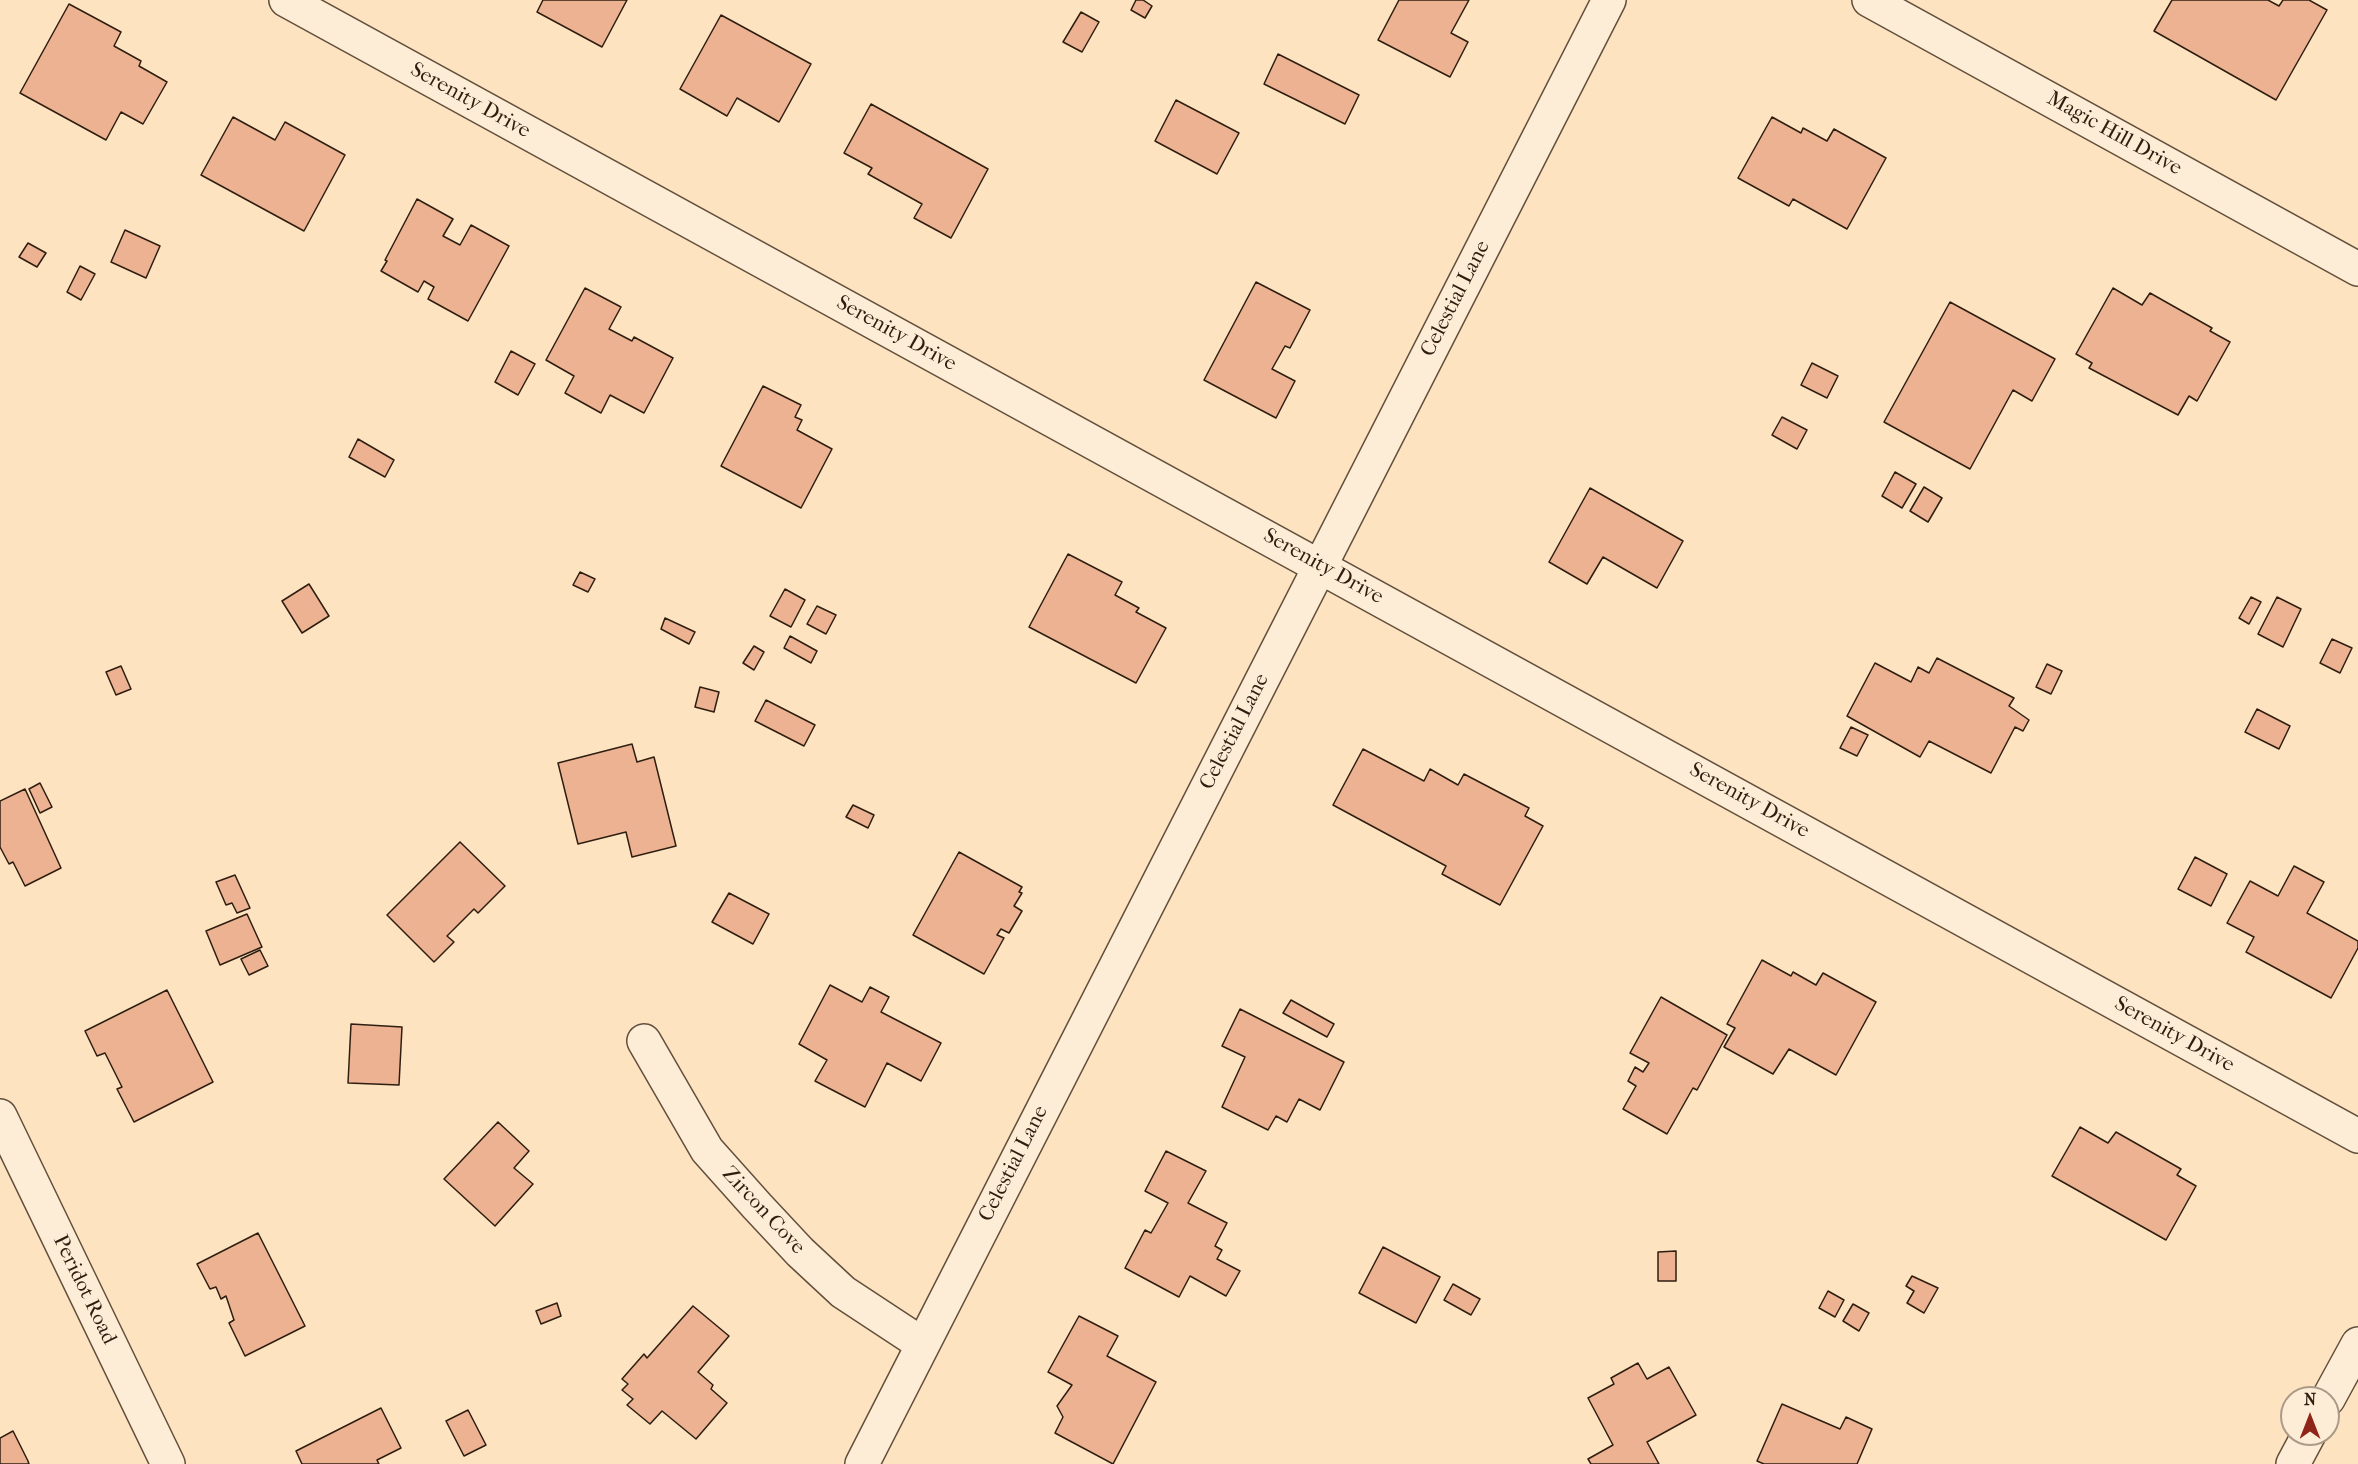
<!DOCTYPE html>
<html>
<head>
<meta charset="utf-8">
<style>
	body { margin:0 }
	#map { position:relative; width:2358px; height:1464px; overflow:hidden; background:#fde3c0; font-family:"IM FELL French Canon",serif }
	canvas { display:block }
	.north { position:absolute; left:2280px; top:1386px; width:60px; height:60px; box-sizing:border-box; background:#feedd6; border:2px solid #ab9a87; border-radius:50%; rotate:0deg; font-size:16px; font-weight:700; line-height:24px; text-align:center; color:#2e1e10 }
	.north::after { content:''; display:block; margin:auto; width:21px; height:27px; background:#8f2418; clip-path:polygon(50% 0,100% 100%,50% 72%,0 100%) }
</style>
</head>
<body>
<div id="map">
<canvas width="2358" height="1464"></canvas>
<div class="north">N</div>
</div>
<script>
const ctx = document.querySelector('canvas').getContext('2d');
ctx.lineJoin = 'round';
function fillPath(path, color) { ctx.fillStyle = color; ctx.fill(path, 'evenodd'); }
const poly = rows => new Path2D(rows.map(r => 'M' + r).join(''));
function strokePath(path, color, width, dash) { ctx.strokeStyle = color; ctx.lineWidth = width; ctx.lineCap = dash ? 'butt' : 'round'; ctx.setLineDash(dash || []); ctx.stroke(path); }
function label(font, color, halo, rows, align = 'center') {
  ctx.font = font + ' "IM FELL French Canon",serif'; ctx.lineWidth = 4.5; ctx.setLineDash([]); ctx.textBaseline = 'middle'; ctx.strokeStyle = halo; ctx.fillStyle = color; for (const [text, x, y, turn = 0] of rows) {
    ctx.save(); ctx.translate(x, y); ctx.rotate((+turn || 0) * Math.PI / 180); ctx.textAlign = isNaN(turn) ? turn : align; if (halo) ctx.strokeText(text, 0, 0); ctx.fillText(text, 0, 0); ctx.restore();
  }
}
const building = poly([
	[543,0,627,0,602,47,537,12,543,0],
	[1136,0,1143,0,1152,6,1145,18,1131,10,1136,0],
	[1399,0,1469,0,1451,33,1468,42,1450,77,1378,40,1399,0],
	[2172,0,2268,0,2279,6,2283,0,2309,0,2327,10,2276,100,2154,31,2172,0],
	[69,4,121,32,114,46,141,61,139,66,167,82,143,124,121,112,106,140,20,93,69,4],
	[1081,12,1099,22,1082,52,1063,42,1081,12],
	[721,15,811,64,779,122,737,98,727,116,680,89,721,15],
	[1278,54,1359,95,1345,124,1264,84,1278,54],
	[1176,100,1239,133,1217,174,1155,141,1176,100],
	[871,104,988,169,951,238,914,218,922,204,868,174,872,168,844,153,871,104],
	[233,117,275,140,285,122,345,155,304,231,201,175,233,117],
	[1772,117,1801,133,1803,128,1827,141,1834,129,1886,158,1847,229,1793,199,1789,206,1738,178,1772,117],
	[417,199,453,219,443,236,460,245,471,225,509,246,468,321,428,299,434,287,424,281,418,292,381,271,387,261,385,260,417,199],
	[125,230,160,246,146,278,111,262,125,230],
	[28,243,46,253,37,267,19,257,28,243],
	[80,266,95,274,81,300,67,292,80,266],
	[1256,282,1310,310,1290,348,1285,346,1272,369,1295,381,1276,418,1204,380,1256,282],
	[585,288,621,307,609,329,632,341,634,337,673,358,644,413,610,395,601,413,565,393,574,376,546,360,585,288],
	[2113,288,2142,305,2150,293,2212,328,2210,331,2230,342,2197,401,2189,396,2178,415,2089,368,2092,363,2076,354,2113,288],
	[1950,302,2055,359,2032,401,2013,390,1970,469,1884,422,1950,302],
	[511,351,535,364,518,395,495,382,511,351],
	[1812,363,1838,376,1827,398,1801,385,1812,363],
	[763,386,801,405,795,417,802,420,797,430,832,449,801,508,721,466,763,386],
	[1782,417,1807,430,1797,449,1772,435,1782,417],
	[358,439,394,460,385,477,349,457,358,439],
	[1895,472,1916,484,1902,508,1882,496,1895,472],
	[1924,487,1942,498,1928,522,1910,511,1924,487],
	[1590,488,1683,541,1657,588,1603,557,1587,584,1549,562,1590,488],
	[1068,554,1122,582,1115,595,1139,608,1136,612,1166,628,1136,683,1029,627,1068,554],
	[580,572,595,579,588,592,573,585,580,572],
	[309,584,329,616,302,633,282,601,309,584],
	[785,589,805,600,791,627,770,616,785,589],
	[2251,597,2261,602,2249,624,2239,618,2251,597],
	[2277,597,2301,609,2283,647,2258,634,2277,597],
	[817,606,836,615,826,634,807,624,817,606],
	[665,618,695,632,689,644,661,629,665,618],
	[790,636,817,651,811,663,784,648,790,636],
	[2332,639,2352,648,2340,673,2320,663,2332,639],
	[754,646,764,652,754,670,743,663,754,646],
	[1937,658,2014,698,2009,706,2029,720,2023,731,2015,727,1991,773,1929,741,1920,757,1847,716,1875,663,1911,682,1918,667,1929,673,1937,658],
	[2047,664,2062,671,2051,694,2036,687,2047,664],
	[121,666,131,689,116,695,106,672,121,666],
	[700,687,719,692,714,712,695,707,700,687],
	[766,700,815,725,804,746,755,721,766,700],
	[2257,709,2290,726,2279,749,2245,732,2257,709],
	[1851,727,1868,735,1857,756,1840,748,1851,727],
	[632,744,637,762,654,757,676,846,632,857,626,832,578,844,558,763,632,744],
	[1363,749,1424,781,1430,769,1458,785,1464,774,1529,808,1525,816,1543,826,1500,905,1442,874,1446,866,1333,805,1363,749],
	[40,783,52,807,40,813,29,789,40,783],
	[25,789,61,868,25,886,13,862,9,864,0,847,0,801,25,789],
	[853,805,874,815,868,828,846,817,853,805],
	[460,842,505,886,478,913,474,909,447,936,454,942,434,962,387,915,460,842],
	[959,852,1022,887,1019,892,1022,893,1014,906,1022,911,1009,933,1001,929,997,935,1004,938,984,974,913,935,959,852],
	[2195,857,2227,874,2211,906,2178,889,2195,857],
	[2294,866,2324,882,2307,913,2358,941,2358,948,2331,998,2246,952,2254,937,2227,923,2250,881,2278,896,2294,866],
	[235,875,250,908,237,913,232,903,226,905,216,882,235,875],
	[729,893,769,914,753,944,712,922,729,893],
	[247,914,262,947,220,965,206,931,247,914],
	[260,950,268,966,249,975,241,959,260,950],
	[1762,960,1791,976,1793,972,1816,985,1823,973,1876,1002,1836,1075,1789,1049,1773,1074,1724,1047,1735,1028,1727,1024,1762,960],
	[830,985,862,1002,870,987,889,997,881,1012,941,1043,921,1081,887,1063,865,1107,815,1081,827,1060,799,1044,830,985],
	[167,990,213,1082,134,1122,117,1089,122,1087,105,1053,97,1056,85,1031,167,990],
	[1661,997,1727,1035,1697,1090,1693,1088,1667,1134,1623,1109,1636,1086,1628,1081,1635,1067,1643,1072,1649,1063,1630,1053,1661,997],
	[1291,1000,1334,1024,1327,1037,1283,1013,1291,1000],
	[1240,1009,1344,1062,1320,1110,1299,1099,1287,1122,1276,1116,1268,1130,1222,1107,1245,1057,1222,1046,1240,1009],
	[351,1024,402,1027,399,1085,348,1083,351,1024],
	[498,1122,529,1151,514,1168,533,1184,495,1226,444,1179,498,1122],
	[2080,1127,2108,1143,2116,1132,2181,1169,2177,1175,2196,1186,2166,1240,2052,1176,2080,1127],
	[1166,1151,1206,1171,1188,1203,1227,1223,1215,1246,1222,1250,1217,1259,1240,1271,1226,1296,1190,1276,1179,1297,1125,1268,1145,1230,1151,1233,1168,1203,1145,1191,1166,1151],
	[258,1233,305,1326,245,1356,229,1323,234,1320,226,1296,221,1299,216,1287,210,1289,197,1264,258,1233],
	[1383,1247,1440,1277,1416,1323,1359,1293,1383,1247],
	[1676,1251,1676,1281,1658,1281,1658,1252,1676,1251],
	[1912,1276,1938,1288,1924,1313,1907,1303,1914,1291,1906,1286,1912,1276],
	[1453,1284,1480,1299,1471,1315,1444,1300,1453,1284],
	[1828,1291,1844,1300,1835,1317,1819,1308,1828,1291],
	[557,1303,561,1316,541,1324,536,1311,557,1303],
	[1853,1304,1869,1313,1859,1331,1843,1321,1853,1304],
	[693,1306,729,1336,698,1372,713,1385,711,1389,727,1403,696,1439,662,1411,650,1424,627,1405,633,1399,622,1390,628,1384,622,1379,644,1354,647,1358,693,1306],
	[1079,1316,1118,1336,1107,1356,1156,1382,1113,1464,1055,1433,1063,1417,1057,1406,1072,1385,1048,1372,1079,1316],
	[1638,1363,1647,1379,1669,1367,1696,1415,1647,1442,1659,1464,1591,1464,1588,1459,1613,1445,1588,1398,1614,1384,1611,1378,1638,1363],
	[1782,1404,1840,1429,1846,1417,1872,1429,1857,1464,1764,1464,1757,1461,1782,1404],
	[381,1408,401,1448,377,1460,379,1464,302,1464,296,1451,381,1408],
	[468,1410,486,1445,464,1456,446,1421,468,1410],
	[13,1431,28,1461,29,1464,0,1464,0,1438,13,1431]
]);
fillPath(building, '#ecb292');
strokePath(building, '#2e1e10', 1.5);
const minor = poly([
	[286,0,2358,1136],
	[1869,0,2358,269],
	[644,1041,707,1150,757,1206,800,1252,843,1292,922,1344],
	[0,1116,168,1464],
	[862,1464,1609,0]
]);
const tertiary = poly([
	[2328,1399,2358,1344],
	[2293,1464,2309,1434]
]);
strokePath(minor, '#624f3c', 36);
strokePath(tertiary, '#624f3c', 36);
strokePath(minor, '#feedd6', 33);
strokePath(tertiary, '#feedd6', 33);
label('21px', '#2e1e10', '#feedd6', [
	["Serenity Drive",470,101,29],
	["Magic Hill Drive",2114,134,29],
	["Celestial Lane",1456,299,-63],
	["Serenity Drive",896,334,29],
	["Serenity Drive",1323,567,29],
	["Celestial Lane",1235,732,-63],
	["Serenity Drive",1749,801,29],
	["Serenity Drive",2174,1035,29],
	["Celestial Lane",1014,1164,-63],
	["Zircon Cove",763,1211,47],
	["Peridot Road",84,1290,64]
]);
</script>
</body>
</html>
